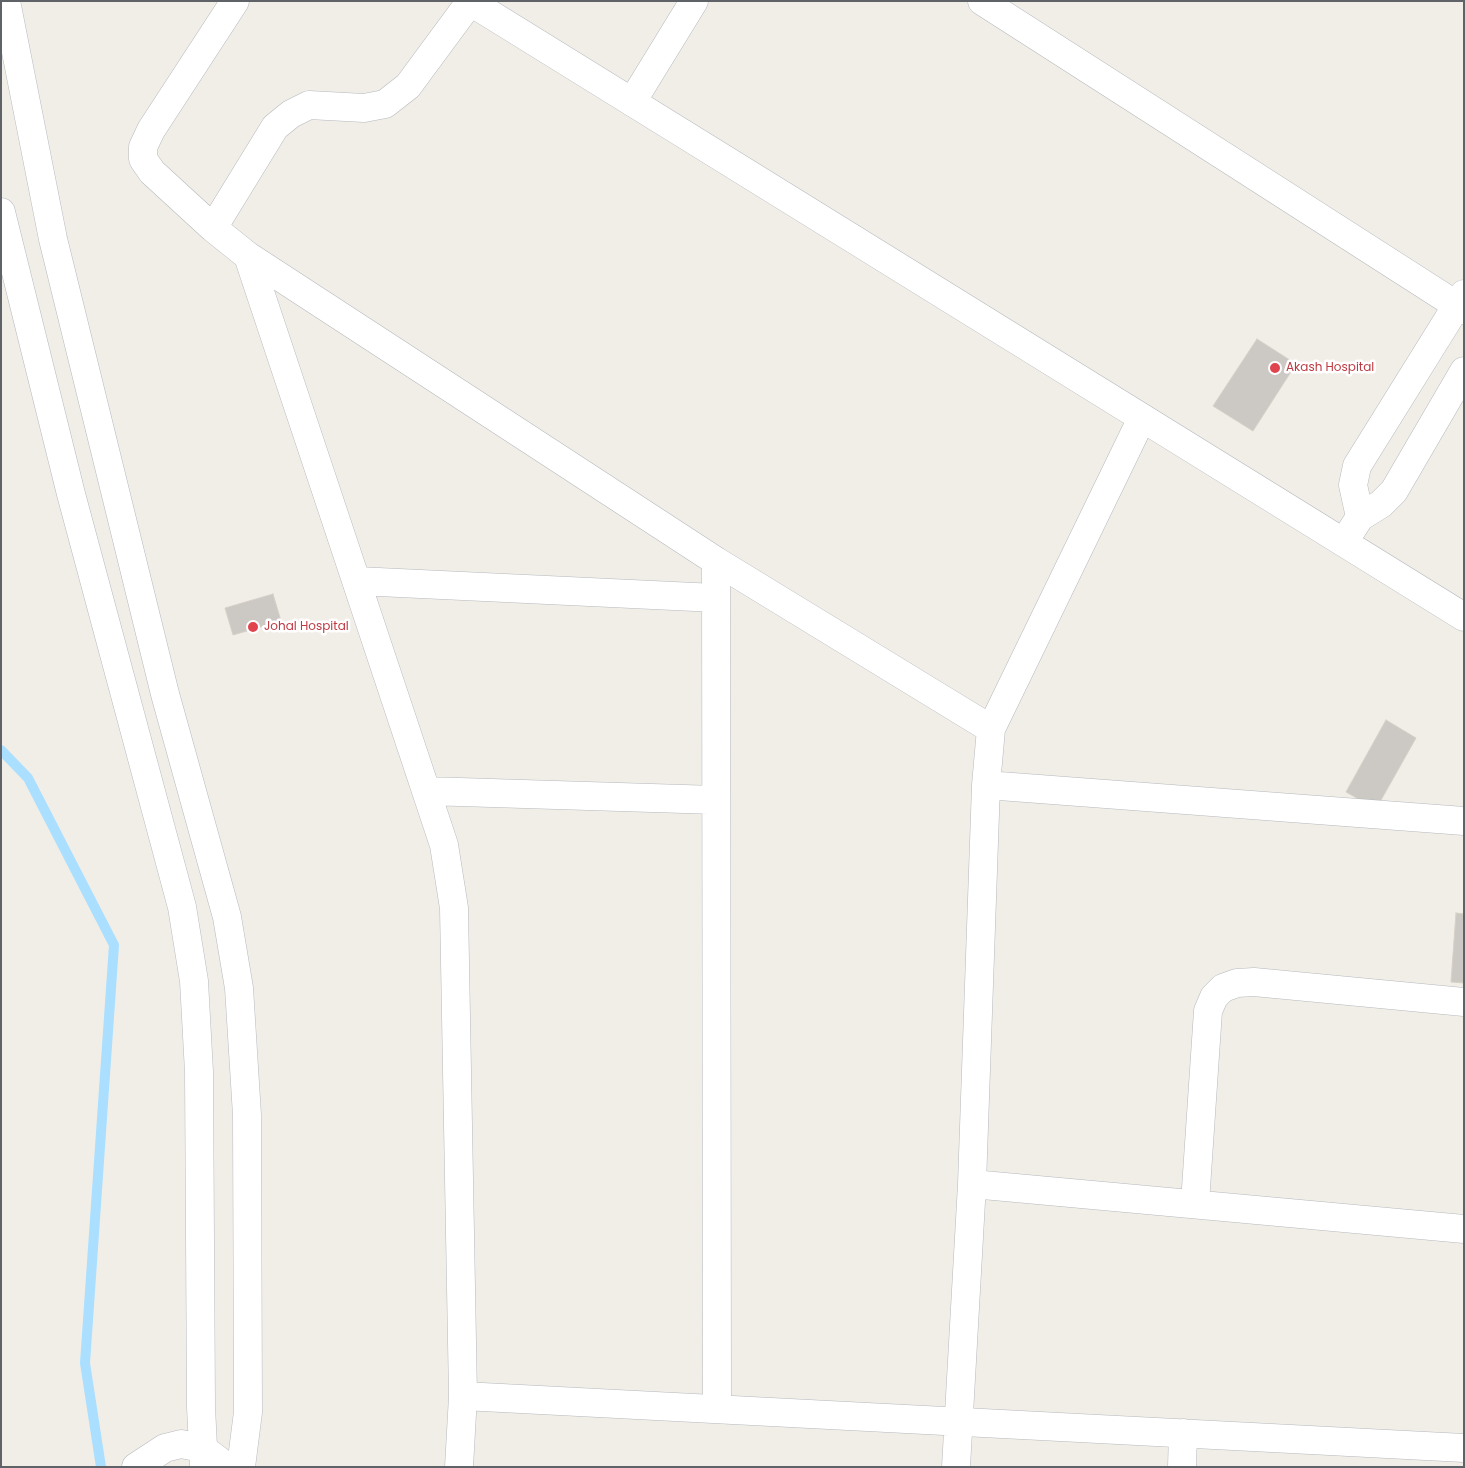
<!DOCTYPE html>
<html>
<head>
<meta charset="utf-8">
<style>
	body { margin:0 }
	#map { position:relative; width:1465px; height:1468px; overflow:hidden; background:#f1eee8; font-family:Poppins,sans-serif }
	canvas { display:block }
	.frame { position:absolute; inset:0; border:2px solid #5f6368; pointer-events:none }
</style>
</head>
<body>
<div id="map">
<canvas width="1465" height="1468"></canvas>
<div class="frame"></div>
</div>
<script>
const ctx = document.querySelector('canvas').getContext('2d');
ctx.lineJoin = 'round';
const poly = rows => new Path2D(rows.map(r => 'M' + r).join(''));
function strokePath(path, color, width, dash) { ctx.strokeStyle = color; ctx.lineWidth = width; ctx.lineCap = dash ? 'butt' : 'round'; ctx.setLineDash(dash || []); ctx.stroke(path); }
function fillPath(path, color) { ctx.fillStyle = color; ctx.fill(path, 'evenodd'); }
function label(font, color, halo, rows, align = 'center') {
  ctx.font = font + ' Poppins,sans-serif'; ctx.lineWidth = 5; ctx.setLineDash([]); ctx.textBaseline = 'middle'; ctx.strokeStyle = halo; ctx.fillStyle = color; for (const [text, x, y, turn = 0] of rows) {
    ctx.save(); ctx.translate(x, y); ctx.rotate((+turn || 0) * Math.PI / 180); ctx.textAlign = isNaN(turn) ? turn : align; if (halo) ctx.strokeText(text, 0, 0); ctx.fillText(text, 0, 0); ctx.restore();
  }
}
strokePath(poly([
	[1,750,28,778,114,945,85,1363,101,1467]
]), '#aadfff', 10);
const building = poly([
	[1257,339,1296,364,1253,431,1213,406,1257,339],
	[273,594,281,621,233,635,225,608,273,594],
	[1386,720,1416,738,1376,809,1346,792,1386,720],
	[1456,913,1464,914,1464,983,1451,982,1456,913]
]);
fillPath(building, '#ccc9c5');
strokePath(building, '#d6d0c6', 1);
const minor = poly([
	[235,1,151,130,143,147,143,159,152,172,213,228,248,256,716,561,991,729],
	[982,1,1464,310],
	[632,102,694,1],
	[213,228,275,127,291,114,309,105,364,108,385,104,408,86,470,2],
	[248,256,444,845,454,908,463,1396,459,1467],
	[1360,517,1353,485,1357,466,1464,294],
	[1351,531,1360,517,1381,504,1394,491,1464,371],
	[716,561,717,1409],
	[357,581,716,598],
	[986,785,1464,821],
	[427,791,716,800],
	[972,1184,1464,1229],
	[1195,1203,1208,1011,1214,997,1223,988,1237,983,1254,982,1464,1002],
	[463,1396,1464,1448],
	[956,1467,972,1184,986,785,991,729,1142,418],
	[1182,1467,1183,1433]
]);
const tertiary = poly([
	[469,1,1464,617],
	[136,1467,165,1448,181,1444,202,1448,227,1467]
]);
const secondary = poly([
	[6,1,53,239,165,694,227,917,239,988,247,1115,248,1412,241,1467],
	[1,212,71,494,182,907,194,981,199,1072,201,1407,204,1467]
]);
strokePath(minor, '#b5b8bc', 29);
strokePath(tertiary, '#b5b8bc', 29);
strokePath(secondary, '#b6babf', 29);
strokePath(minor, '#fff', 28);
strokePath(tertiary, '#fff', 28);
strokePath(secondary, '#fff', 28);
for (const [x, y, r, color] of [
	[1275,368,6,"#e0444e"],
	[253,627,6,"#e0444e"]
]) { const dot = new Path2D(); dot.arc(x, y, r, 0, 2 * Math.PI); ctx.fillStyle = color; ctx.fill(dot); strokePath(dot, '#fff', 2); }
label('12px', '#be3a42', '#fff', [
	["Akash Hospital",1286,368],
	["Johal Hospital",264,627]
], 'left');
</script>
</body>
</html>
